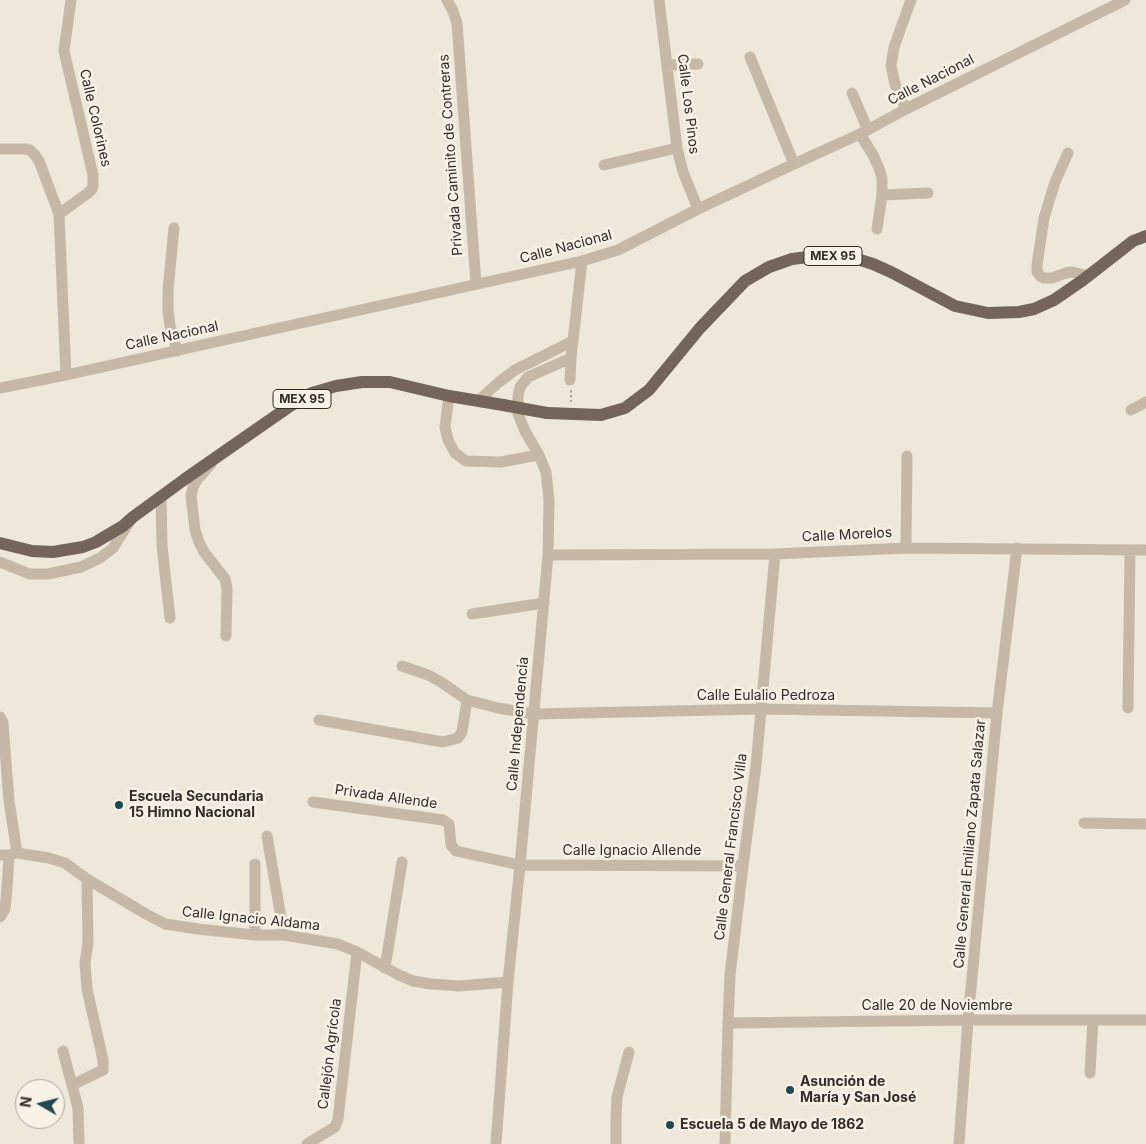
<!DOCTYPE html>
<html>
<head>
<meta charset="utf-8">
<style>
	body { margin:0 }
	#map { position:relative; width:1146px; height:1144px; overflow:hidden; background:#efe7da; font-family:Inter,sans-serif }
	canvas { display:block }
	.north { position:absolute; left:15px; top:1079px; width:50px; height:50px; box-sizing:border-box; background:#f7f1e6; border:1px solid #a9a29a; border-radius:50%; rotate:278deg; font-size:14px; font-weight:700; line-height:20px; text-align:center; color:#332c27 }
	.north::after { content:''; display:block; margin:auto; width:18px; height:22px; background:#214850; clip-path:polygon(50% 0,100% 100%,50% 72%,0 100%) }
</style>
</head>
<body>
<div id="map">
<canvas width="1146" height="1144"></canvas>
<div class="north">N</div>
</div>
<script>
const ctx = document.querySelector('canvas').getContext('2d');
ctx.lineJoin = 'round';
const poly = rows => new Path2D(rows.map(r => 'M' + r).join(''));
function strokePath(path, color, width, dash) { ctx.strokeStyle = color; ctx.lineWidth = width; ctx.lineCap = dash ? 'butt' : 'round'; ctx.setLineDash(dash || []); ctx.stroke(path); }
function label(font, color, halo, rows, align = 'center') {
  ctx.font = font + ' Inter,sans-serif'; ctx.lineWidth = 5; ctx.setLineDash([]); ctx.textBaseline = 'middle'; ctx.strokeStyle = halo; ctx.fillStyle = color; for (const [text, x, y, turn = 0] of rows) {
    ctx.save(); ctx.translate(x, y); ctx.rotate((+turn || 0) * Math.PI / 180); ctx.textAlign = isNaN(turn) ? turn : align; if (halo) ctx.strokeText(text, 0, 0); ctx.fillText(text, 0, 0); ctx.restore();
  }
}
strokePath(poly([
	[571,390,571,402]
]), '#b1a292', 2, [2.5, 2.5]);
strokePath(poly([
	[447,0,453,11,457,23,476,284],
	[659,0,677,148,683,172,698,209],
	[750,57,794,164],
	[667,65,698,64],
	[852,93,868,130],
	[906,109,895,84,891,66,894,47,911,0],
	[860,134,873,155,879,168,882,178,882,195,877,229],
	[0,149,25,149,30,150,35,155,39,161,59,214,66,375],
	[1068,153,1055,182,1044,218,1037,265,1037,272,1040,276,1044,278,1052,278,1066,273,1072,272,1089,276],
	[604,165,677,148],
	[882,195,928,193],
	[59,214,88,193,92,189,93,186,93,175,64,51,71,0],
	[174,228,168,290,168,311,170,326,177,351],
	[570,380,571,358,582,261],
	[0,388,66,375,582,261,618,250,698,209,794,164,860,134,906,109,1125,0],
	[449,396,445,427,448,440,455,453,466,461,501,462,539,455],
	[478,401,499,382,515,370,573,341],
	[1131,410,1146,402],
	[211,464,197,480,193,487,191,496,195,530,199,542,204,552,225,579,227,588,226,636],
	[161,497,162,546,170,618],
	[906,548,907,456],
	[548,555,775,554,906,548,1146,550],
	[0,562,30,574,48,574,81,567,100,558,113,548,130,521],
	[472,614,544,603],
	[402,666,428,675,441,682,467,700,498,708,534,714,762,709,997,713],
	[1128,708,1130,550],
	[0,717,3,723,9,801,17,853],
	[319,720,443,742,458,738,462,732,467,700],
	[313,802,443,820,449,824,451,845,456,851,520,865,743,866],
	[1084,823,1146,824],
	[267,836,284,935],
	[0,855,9,855,17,853,49,858,65,863,87,879,146,914,165,924,198,929,255,935,284,935,338,944,357,952,399,975,413,981,431,984,459,986,508,982],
	[255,864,255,935],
	[0,917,5,909,7,889,9,855],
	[385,968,402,862],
	[728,1023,968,1020,1146,1020],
	[63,1051,72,1085],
	[1090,1073,1093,1020],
	[79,1144,78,1108,72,1085,103,1070,103,1060,87,989,85,963,88,943,87,879],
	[307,1144,335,1127,338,1119,357,952],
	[496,1144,508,982,520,865,548,555,549,500,546,472,539,455,525,431,518,414,518,396,520,387,528,377,571,358],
	[616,1144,616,1120,617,1097,629,1052],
	[725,1144,728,1023,730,975,743,866,756,766,775,554],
	[959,1144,968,1020,997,713,1017,548]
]), '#c5b8a7', 11);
strokePath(poly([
	[547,413,601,415,625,408,649,390,700,328,745,281,769,267,792,259,816,256,837,256,857,259,873,264,891,272,955,306,988,313,1019,312,1034,309,1054,300,1083,280,1133,241,1146,236],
	[0,543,32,551,53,552,83,547,96,542,123,526,133,517,185,479,290,406,312,393,336,386,362,382,390,382,449,396,503,405]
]), '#736559', 12);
strokePath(poly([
	[503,405,547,413]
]), '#736559', 12);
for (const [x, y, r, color] of [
	[119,805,5,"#214850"],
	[790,1090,5,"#214850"],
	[670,1125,5,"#214850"]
]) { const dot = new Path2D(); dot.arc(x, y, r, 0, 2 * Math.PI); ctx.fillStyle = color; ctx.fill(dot); strokePath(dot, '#f7f1e6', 2); }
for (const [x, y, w] of [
	[833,256,58],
	[302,399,58]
]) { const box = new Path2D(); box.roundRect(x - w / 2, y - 9.5, w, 19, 4); ctx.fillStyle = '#f7f1e6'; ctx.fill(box); strokePath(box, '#332c27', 1); }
label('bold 12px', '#332c27', null, [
	["MEX 95",833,256],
	["MEX 95",302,399]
]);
label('14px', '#332c27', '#f7f1e6', [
	["Calle Nacional",931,80,-27],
	["Calle Los Pinos",688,104,83],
	["Calle Colorines",95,118,77],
	["Privada Caminito de Contreras",451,155,-94],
	["Calle Nacional",566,247,-15],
	["Calle Nacional",172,336,-12],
	["Calle Morelos",847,535,-3],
	["Calle Eulalio Pedroza",766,696],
	["Calle Independencia",518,724,-85],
	["Privada Allende",386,797,8],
	["Calle General Emiliano Zapata Salazar",970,844,-85],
	["Calle General Francisco Villa",731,847,-83],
	["Calle Ignacio Allende",632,851],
	["Calle Ignacio Aldama",251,919,6],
	["Calle 20 de Noviembre",937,1006],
	["Callejón Agrícola",330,1054,-83]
]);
label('bold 14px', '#332c27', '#f7f1e6', [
	["Escuela Secundaria",129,797],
	["15 Himno Nacional",129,813],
	["Asunción de",800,1082],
	["María y San José",800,1098],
	["Escuela 5 de Mayo de 1862",680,1125]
], 'left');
</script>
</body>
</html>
